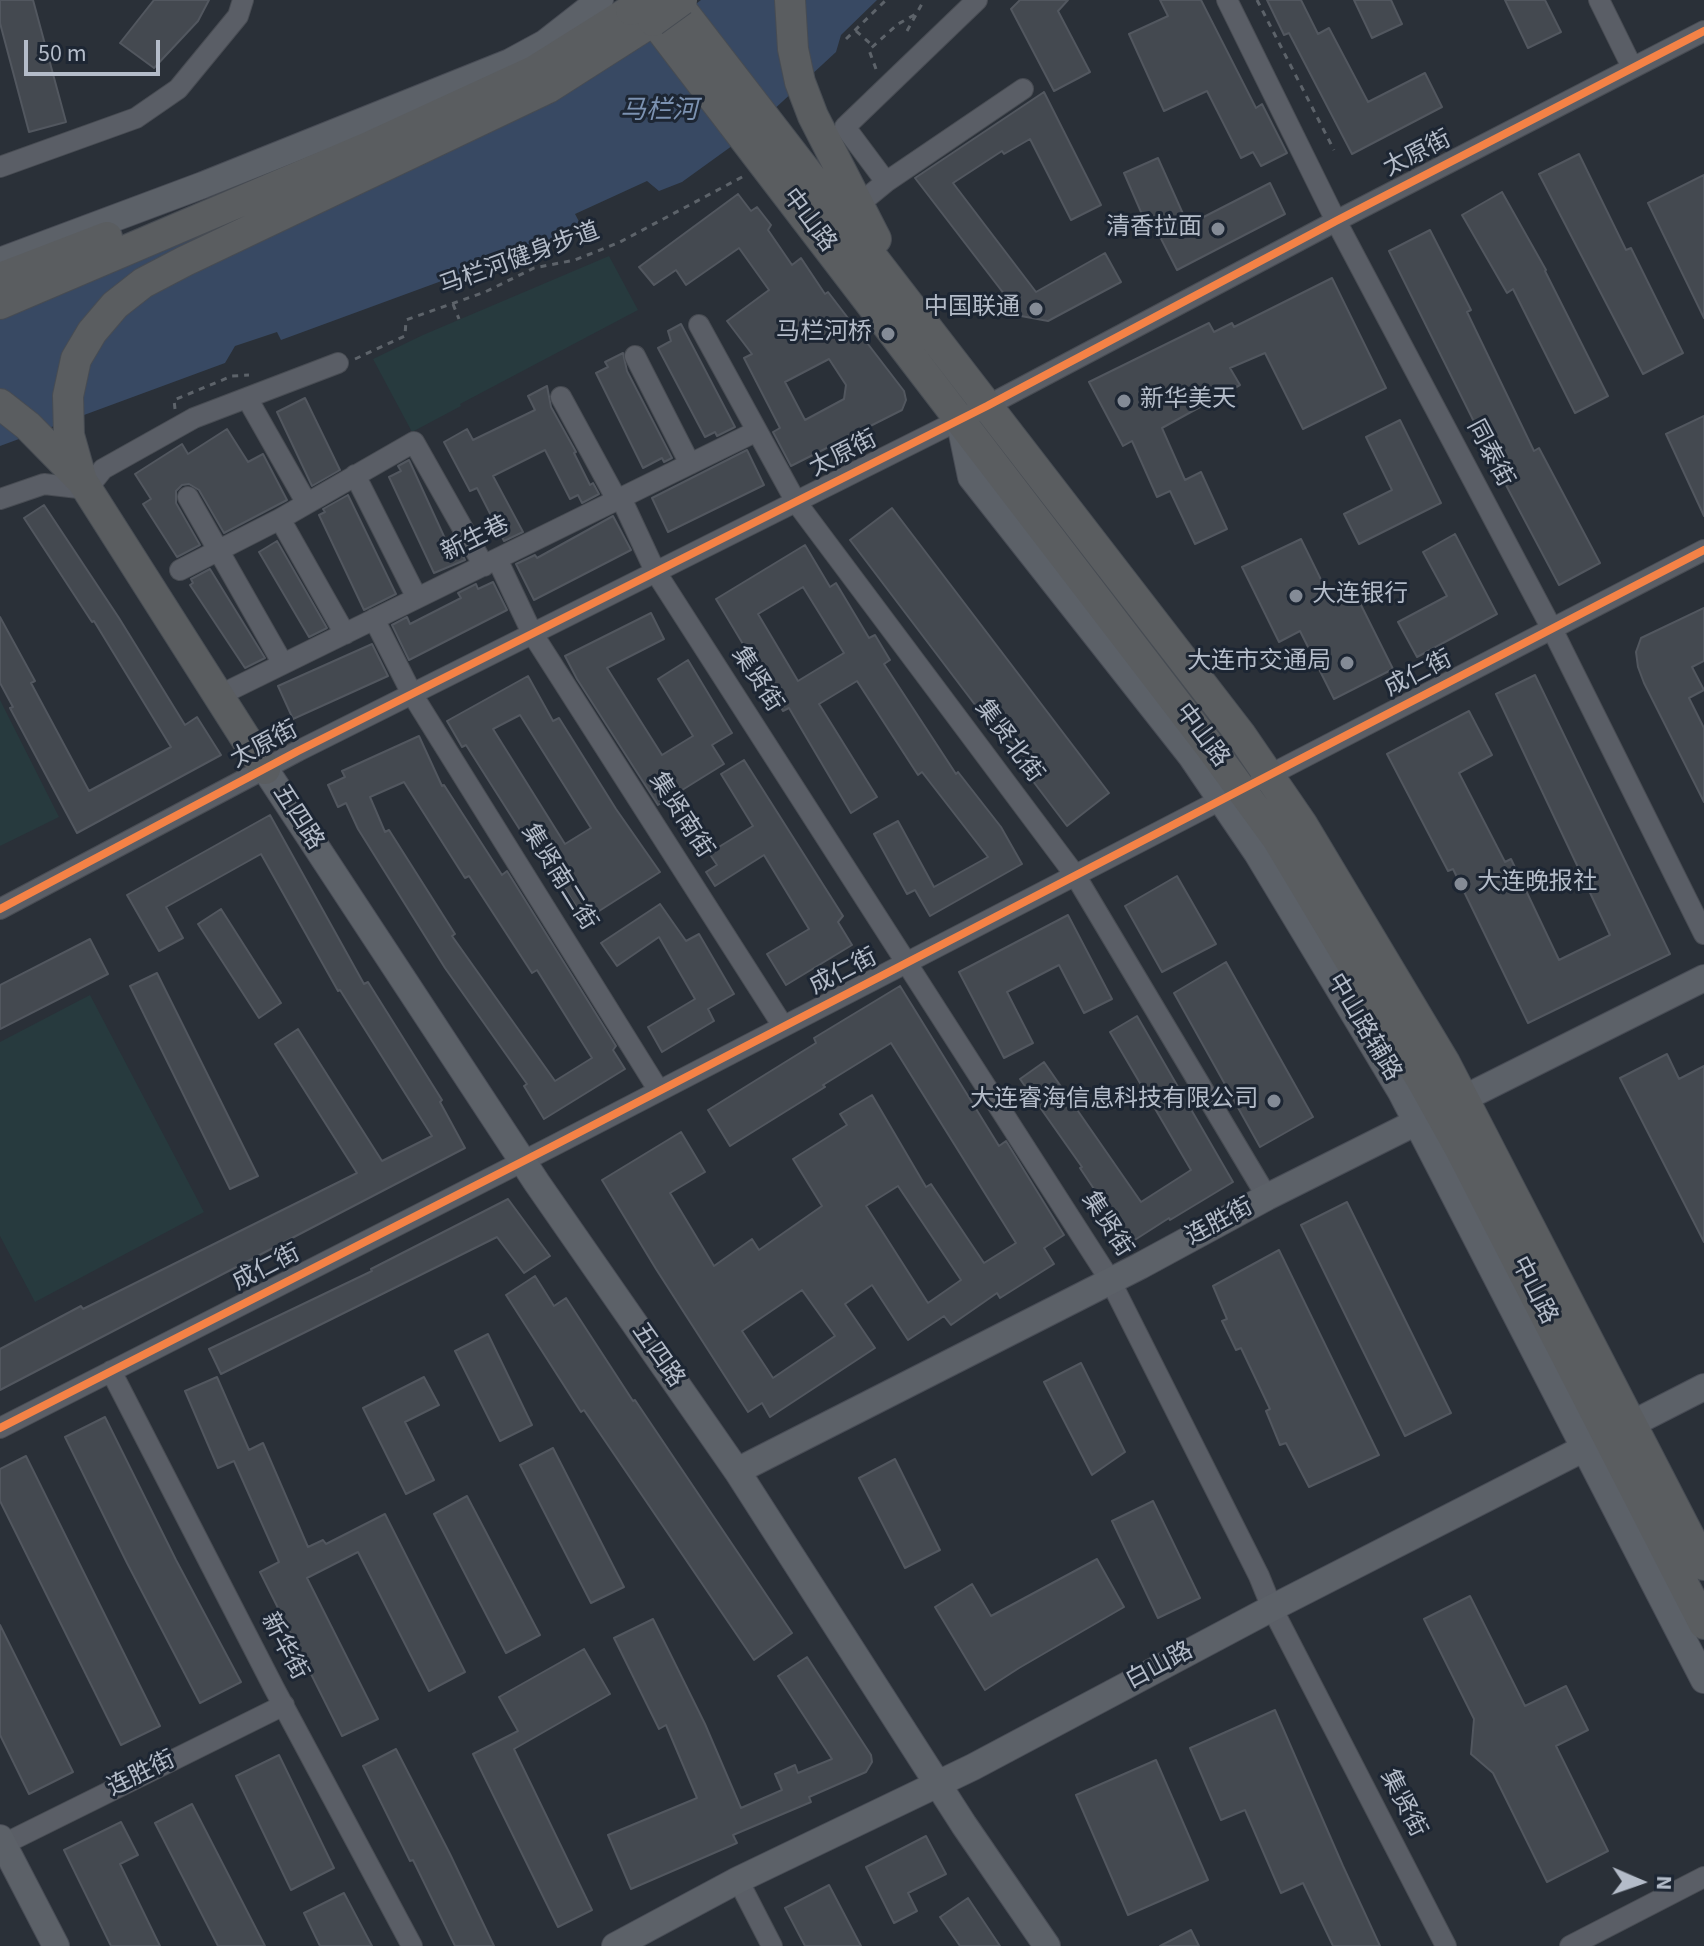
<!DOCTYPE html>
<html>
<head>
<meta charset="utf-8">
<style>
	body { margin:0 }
	#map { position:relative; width:1704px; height:1946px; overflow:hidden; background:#2a3038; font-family:"Source Sans 3",sans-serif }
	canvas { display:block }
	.north { position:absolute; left:1600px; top:1842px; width:80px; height:80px; -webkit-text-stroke:6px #1d2633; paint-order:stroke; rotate:92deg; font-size:22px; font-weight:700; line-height:32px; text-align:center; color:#b4bcc9 }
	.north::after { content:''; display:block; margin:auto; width:28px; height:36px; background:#b4bcc9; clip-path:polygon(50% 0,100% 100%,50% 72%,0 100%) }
	.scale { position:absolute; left:24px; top:40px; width:136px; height:36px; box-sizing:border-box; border:4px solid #b4bcc9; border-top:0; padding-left:10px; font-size:24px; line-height:28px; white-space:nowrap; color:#b4bcc9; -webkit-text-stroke:6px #1d2633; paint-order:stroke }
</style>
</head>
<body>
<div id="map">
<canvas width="1704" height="1946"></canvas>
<div class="north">N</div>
<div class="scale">50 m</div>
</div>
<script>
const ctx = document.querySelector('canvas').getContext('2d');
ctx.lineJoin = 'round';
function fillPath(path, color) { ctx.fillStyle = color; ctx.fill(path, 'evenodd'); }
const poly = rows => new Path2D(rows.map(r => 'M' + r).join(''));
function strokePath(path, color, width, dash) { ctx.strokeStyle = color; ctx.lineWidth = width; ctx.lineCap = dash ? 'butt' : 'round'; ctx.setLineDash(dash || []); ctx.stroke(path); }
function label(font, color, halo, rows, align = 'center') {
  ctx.font = font + ' "Source Sans 3","Noto Sans SC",sans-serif'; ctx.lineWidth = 6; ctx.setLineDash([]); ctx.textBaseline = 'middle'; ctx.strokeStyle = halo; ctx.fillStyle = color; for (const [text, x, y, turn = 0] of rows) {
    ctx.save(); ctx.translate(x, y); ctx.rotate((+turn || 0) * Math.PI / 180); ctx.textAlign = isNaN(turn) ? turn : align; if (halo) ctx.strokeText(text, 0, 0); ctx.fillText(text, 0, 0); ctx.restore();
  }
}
fillPath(poly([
	[609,256,638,310,460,404,461,406,412,432,373,359,423,335],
	[0,700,59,817,0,846],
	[90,995,204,1212,35,1302,0,1236,0,1042]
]), '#273a3e');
fillPath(poly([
	[701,0,877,0,841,35,836,52,743,138,682,182,659,191,647,181,575,214,583,229,281,340,277,332,235,346,225,363,0,446,0,296,668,25]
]), '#384963');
const building = poly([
	[0,0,33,0,66,122,29,132,0,23,0,0],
	[154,0,209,0,198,21,154,68,120,43,154,0],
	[1020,0,1068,0,1058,11,1090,72,1054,91,1011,9,1020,0],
	[1160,0,1201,0,1256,108,1262,104,1287,153,1261,166,1253,152,1241,158,1207,91,1164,111,1129,34,1168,16,1160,0],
	[1267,0,1301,0,1318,34,1329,28,1368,102,1425,73,1442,107,1352,154,1289,33,1284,35,1267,0],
	[1354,0,1391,0,1402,24,1372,38,1354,0],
	[1505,0,1545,0,1561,32,1528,48,1505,0],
	[1044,92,1101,205,1071,220,1030,139,1004,154,1002,151,953,183,1036,292,1105,253,1121,282,1048,321,1021,316,915,178,1044,92],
	[1579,154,1626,250,1631,248,1683,353,1643,374,1539,174,1579,154],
	[1158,158,1188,225,1270,183,1285,214,1177,270,1150,217,1144,219,1124,173,1158,158],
	[1704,175,1704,318,1648,203,1704,175],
	[1502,192,1546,270,1545,271,1608,396,1575,413,1513,289,1507,293,1462,215,1502,192],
	[738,194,751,211,757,207,771,225,768,230,792,265,801,258,825,294,828,292,904,391,906,400,902,410,791,466,773,432,780,428,744,358,752,354,727,321,769,290,739,248,686,285,676,270,654,285,639,267,738,194],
	[829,359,846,385,844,399,805,420,785,382,829,359],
	[1430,230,1471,310,1467,312,1534,451,1539,448,1600,563,1559,585,1498,470,1389,251,1430,230],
	[1332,278,1386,388,1303,429,1265,353,1230,368,1240,385,1162,428,1185,480,1201,472,1227,529,1195,544,1170,491,1157,497,1132,441,1123,446,1089,382,1209,323,1214,332,1232,323,1234,327,1332,278],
	[681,324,735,427,717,436,715,432,705,437,658,348,671,341,668,331,681,324],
	[623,353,627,371,672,458,664,462,662,458,643,468,596,373,608,367,605,362,623,353],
	[547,386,551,407,576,452,574,453,590,485,593,483,599,494,582,503,578,495,570,499,545,450,493,476,523,532,504,541,477,488,470,491,444,442,467,429,473,440,535,410,528,396,547,386],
	[305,398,340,470,312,486,277,412,305,398],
	[1704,416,1704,516,1666,434,1704,416],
	[1400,420,1441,503,1359,544,1344,514,1392,490,1366,437,1400,420],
	[227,429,248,462,263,454,287,500,224,533,199,490,189,484,182,485,176,491,176,503,200,545,177,557,143,504,151,499,135,474,182,444,188,454,227,429],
	[747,450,764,485,668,532,652,498,747,450],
	[409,460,453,556,461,552,465,560,434,573,389,477,401,471,398,466,409,460],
	[348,495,396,594,364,610,319,515,325,512,323,509,348,495],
	[44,505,119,618,185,725,197,717,221,755,77,833,10,708,13,707,0,683,0,617,35,681,31,683,89,791,171,747,94,621,92,622,24,518,44,505],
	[892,508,1109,793,1067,826,850,540,892,508],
	[613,516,631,550,534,600,516,564,535,555,537,558,613,516],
	[1455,534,1497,614,1417,657,1398,622,1447,596,1423,552,1455,534],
	[1301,539,1333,604,1355,593,1393,669,1334,699,1300,631,1279,642,1242,567,1301,539],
	[277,541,327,628,309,637,259,552,277,541],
	[805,545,830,587,836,583,869,638,875,635,890,660,884,664,956,774,958,772,1001,827,1022,864,930,916,915,890,907,894,874,834,898,821,934,887,988,857,922,772,918,775,857,681,819,704,877,797,851,813,789,708,783,711,716,599,805,545],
	[803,587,844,653,798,681,758,614,803,587],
	[210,569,265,658,245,668,190,585,193,583,191,579,210,569],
	[493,582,507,610,409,660,392,625,407,617,410,624,461,598,458,593,476,584,478,589,493,582],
	[1704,608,1704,661,1692,667,1704,690,1689,698,1704,728,1704,802,1644,683,1638,667,1636,652,1641,638,1704,608],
	[651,613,664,639,607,668,662,755,693,736,658,679,688,660,732,733,712,745,724,764,658,805,577,679,565,656,651,613],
	[372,644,388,676,293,719,278,686,372,644],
	[1535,675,1670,954,1528,1023,1453,869,1448,871,1387,754,1469,711,1492,755,1459,773,1505,862,1511,859,1559,960,1610,935,1496,694,1535,675],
	[528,676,553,721,559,718,616,809,660,872,585,920,534,841,529,844,466,745,462,747,447,721,528,676],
	[520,715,591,828,565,844,493,729,520,715],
	[419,736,442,786,444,785,502,875,507,871,616,1046,613,1050,625,1069,544,1119,524,1086,527,1084,445,968,358,829,346,803,338,807,328,785,345,777,342,771,419,736],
	[404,782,465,878,469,876,532,973,537,970,592,1058,555,1081,452,936,455,934,389,830,385,832,370,797,404,782],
	[744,760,843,916,838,922,852,945,786,985,767,954,809,929,764,855,715,886,706,872,717,865,709,853,753,826,721,774,744,760],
	[270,815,364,984,368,982,442,1100,440,1102,465,1148,0,1390,0,1349,81,1306,83,1309,357,1173,275,1044,298,1029,382,1161,432,1136,340,990,338,991,261,854,166,907,183,938,159,951,127,895,270,815],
	[1177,876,1216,944,1162,972,1125,906,1177,876],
	[660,904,686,941,699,934,734,994,708,1009,714,1021,662,1052,648,1027,695,999,659,937,617,966,601,943,660,904],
	[221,909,281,1003,259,1018,198,924,221,909],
	[1068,915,1112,999,1084,1013,1059,965,1007,992,1033,1043,1004,1058,959,972,1068,915],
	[90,939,108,974,0,1029,0,985,90,939],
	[1226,962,1313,1117,1260,1147,1174,993,1226,962],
	[157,973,258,1176,230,1189,130,986,157,973],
	[900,986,999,1146,1006,1141,1064,1235,1044,1248,1054,1264,1000,1298,997,1293,951,1325,944,1316,908,1340,872,1285,845,1304,875,1348,770,1417,762,1403,748,1412,656,1269,602,1180,681,1132,705,1172,670,1193,714,1266,752,1239,759,1250,822,1206,793,1159,847,1125,840,1114,872,1095,926,1187,931,1184,984,1263,1016,1243,891,1043,823,1085,825,1087,730,1146,708,1110,816,1043,814,1038,900,986],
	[898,1186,961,1280,928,1303,866,1206,898,1186],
	[802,1290,835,1336,773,1378,742,1331,802,1290],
	[1137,1016,1233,1182,1170,1220,1169,1218,1130,1243,1080,1168,1082,1167,1020,1079,1044,1062,1141,1202,1191,1170,1110,1032,1137,1016],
	[1667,1054,1679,1079,1704,1066,1704,1242,1620,1078,1667,1054],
	[508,1199,550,1256,524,1273,497,1237,221,1374,209,1349,372,1271,371,1269,508,1199],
	[1347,1202,1451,1413,1405,1436,1301,1225,1347,1202],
	[1279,1250,1379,1455,1309,1487,1286,1443,1280,1445,1266,1411,1270,1409,1241,1348,1236,1350,1222,1321,1227,1319,1213,1286,1279,1250],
	[535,1276,554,1306,566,1298,633,1401,635,1400,792,1633,754,1660,584,1410,581,1412,506,1295,535,1276],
	[488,1334,532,1425,500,1441,455,1351,488,1334],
	[1081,1363,1125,1452,1092,1475,1044,1382,1081,1363],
	[217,1377,249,1450,263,1443,308,1547,323,1540,326,1544,385,1514,465,1672,429,1691,358,1552,307,1578,378,1719,342,1736,260,1572,279,1562,234,1461,218,1468,185,1391,217,1377],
	[424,1377,439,1405,405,1422,434,1480,406,1494,363,1408,424,1377],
	[105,1417,176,1560,241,1682,200,1703,127,1563,65,1437,105,1417],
	[553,1448,624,1587,591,1603,520,1465,553,1448],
	[26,1456,160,1726,121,1745,0,1501,0,1469,26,1456],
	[895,1459,940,1550,905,1568,859,1478,895,1459],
	[467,1496,540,1635,506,1653,434,1514,467,1496],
	[1153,1501,1200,1598,1158,1618,1112,1521,1153,1501],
	[1097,1559,1124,1607,1019,1668,985,1690,935,1607,972,1584,991,1616,1097,1559],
	[1470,1596,1525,1706,1566,1686,1588,1730,1556,1746,1608,1851,1547,1882,1493,1773,1471,1754,1474,1719,1424,1619,1470,1596],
	[653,1619,705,1724,741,1808,782,1790,775,1774,795,1765,798,1773,832,1759,778,1676,807,1657,871,1755,872,1762,866,1772,809,1797,811,1802,733,1835,737,1843,631,1889,608,1835,697,1798,666,1725,659,1729,614,1638,653,1619],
	[0,1625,73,1772,29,1794,0,1735,0,1625],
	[584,1649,610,1694,514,1749,592,1910,558,1927,473,1754,518,1731,499,1697,584,1649],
	[1275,1710,1343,1866,1380,1946,1333,1946,1303,1883,1281,1893,1245,1810,1221,1820,1190,1748,1275,1710],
	[396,1749,450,1854,494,1946,455,1946,413,1860,410,1861,363,1766,396,1749],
	[279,1755,334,1868,291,1890,236,1776,279,1755],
	[1156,1760,1208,1880,1128,1915,1076,1795,1156,1760],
	[192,1804,265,1946,218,1946,155,1823,192,1804],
	[121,1822,138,1855,120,1864,160,1946,111,1946,64,1850,121,1822],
	[926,1836,946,1874,908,1893,917,1911,894,1923,866,1867,926,1836],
	[829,1885,861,1946,805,1946,785,1908,829,1885],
	[344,1893,372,1946,320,1946,304,1913,344,1893],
	[968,1898,1000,1946,960,1946,940,1917,968,1898],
	[1191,1930,1199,1946,1160,1946,1191,1930]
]);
fillPath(building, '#444950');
strokePath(building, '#52575f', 2);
const minor = poly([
	[1227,0,1336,221,1552,629,1704,934],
	[1599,0,1632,67],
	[0,167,136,118,178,89,238,16,243,0],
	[886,182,845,127,977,0],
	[858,205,886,182,1023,89],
	[699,325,796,502,1075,875,1267,1197],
	[635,356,690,464],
	[561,397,617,500],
	[247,398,306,502],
	[355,475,417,598],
	[188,497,283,664],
	[621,498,655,571,1110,1280,1259,1576,1272,1608,1446,1946],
	[0,499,44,484,87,489,103,469,194,418,338,363],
	[280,519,345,634],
	[497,559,532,633,783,1026],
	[180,570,280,519,414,442,484,566],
	[374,619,412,694,659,1091],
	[218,696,757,431],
	[1260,780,1704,550],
	[0,909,298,751,987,406,1336,221,1704,31],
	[111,1371,274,1688,412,1946],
	[0,1428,551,1147,1232,794],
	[0,1846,284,1705],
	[738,1880,772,1946],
	[1570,1946,1704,1877]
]);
const major = poly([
	[0,261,203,185,510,62,545,43,600,0],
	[959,419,971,477,1191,756,1257,853,1401,1092,1704,1680],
	[265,769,537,1183,737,1471,964,1825,1047,1946],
	[737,1471,1140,1266,1267,1197,1704,978],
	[0,1838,56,1946],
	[615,1946,738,1880,973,1767,1272,1608,1704,1387]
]);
const highway = poly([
	[638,0,1211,748,1278,840,1421,1079,1460,1149,1704,1624],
	[674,0,1241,735,1302,824,1445,1063,1704,1565],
	[790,0,793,49,800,82,813,116,876,239],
	[0,278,107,237],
	[0,304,373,145,534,71,631,10],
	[0,404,28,426,82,481,265,769],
	[82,481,69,435,68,396,76,359,92,332,115,305,143,283,185,261,548,88,653,21]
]);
strokePath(minor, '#484c53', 22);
strokePath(major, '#484c55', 28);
strokePath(highway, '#474c53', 32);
strokePath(poly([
	[1257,0,1334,150],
	[856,31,873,46],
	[907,31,924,0],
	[846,39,886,0],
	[876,69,869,50,898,24,916,14],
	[453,304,459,319],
	[355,359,405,336,406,320,485,292,534,268,575,260,620,242,744,176],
	[175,409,174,400,232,376,249,375]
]), '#5d636a', 3, [6, 6]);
strokePath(minor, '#5a5e66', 20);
strokePath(major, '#5c6168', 26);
strokePath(highway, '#5a5d60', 30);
const highwayBridge = poly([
	[631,10,644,0],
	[653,21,682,0]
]);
strokePath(highwayBridge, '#474c53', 32, []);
strokePath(highwayBridge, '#5a5d60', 30);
strokePath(poly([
	[0,909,298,751,987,406,1336,221,1704,31],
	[0,1428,551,1147,1704,550]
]), '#f48246', 8);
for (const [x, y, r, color] of [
	[1218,229,8,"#848b96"],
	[1036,309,8,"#848b96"],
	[888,334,8,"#848b96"],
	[1124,401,8,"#848b96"],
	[1296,596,8,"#848b96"],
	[1347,663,8,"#848b96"],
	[1461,884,8,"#848b96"],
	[1274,1101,8,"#848b96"]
]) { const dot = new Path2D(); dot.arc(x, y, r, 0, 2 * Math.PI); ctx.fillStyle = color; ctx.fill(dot); strokePath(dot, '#1d2633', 3); }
label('24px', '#b4bcc9', '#1d2633', [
	["太原街",1418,155,-27],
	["中山路",808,221,53],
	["马栏河健身步道",520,260,-20],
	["同泰街",1489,454,62],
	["太原街",844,455,-27],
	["新生巷",476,540,-26],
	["成仁街",1419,675,-27],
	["集贤街",756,680,57],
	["中山路",1201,736,53],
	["集贤北街",1008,742,53],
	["太原街",265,746,-28],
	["集贤南街",680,816,57],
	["五四路",297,818,57],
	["集贤南二街",558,878,58],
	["成仁街",844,973,-27],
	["中山路辅路",1363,1028,59],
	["连胜街",1220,1223,-28],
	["集贤街",1106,1225,57],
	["成仁街",267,1269,-27],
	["中山路",1533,1291,63],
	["五四路",657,1356,55],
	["新华街",283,1647,62],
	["白山路",1160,1667,-28],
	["连胜街",142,1775,-26],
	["集贤街",1402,1804,63]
]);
label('24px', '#b4bcc9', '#1d2633', [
	["清香拉面",1202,229],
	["中国联通",1020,309],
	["马栏河桥",872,334],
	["新华美天",1140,401,"left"],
	["大连银行",1312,596,"left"],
	["大连市交通局",1331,663],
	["大连晚报社",1477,884,"left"],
	["大连睿海信息科技有限公司",1258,1101]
], 'right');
label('italic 26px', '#7c92b1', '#1d2633', [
	["马栏河",659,112]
]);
</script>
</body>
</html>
